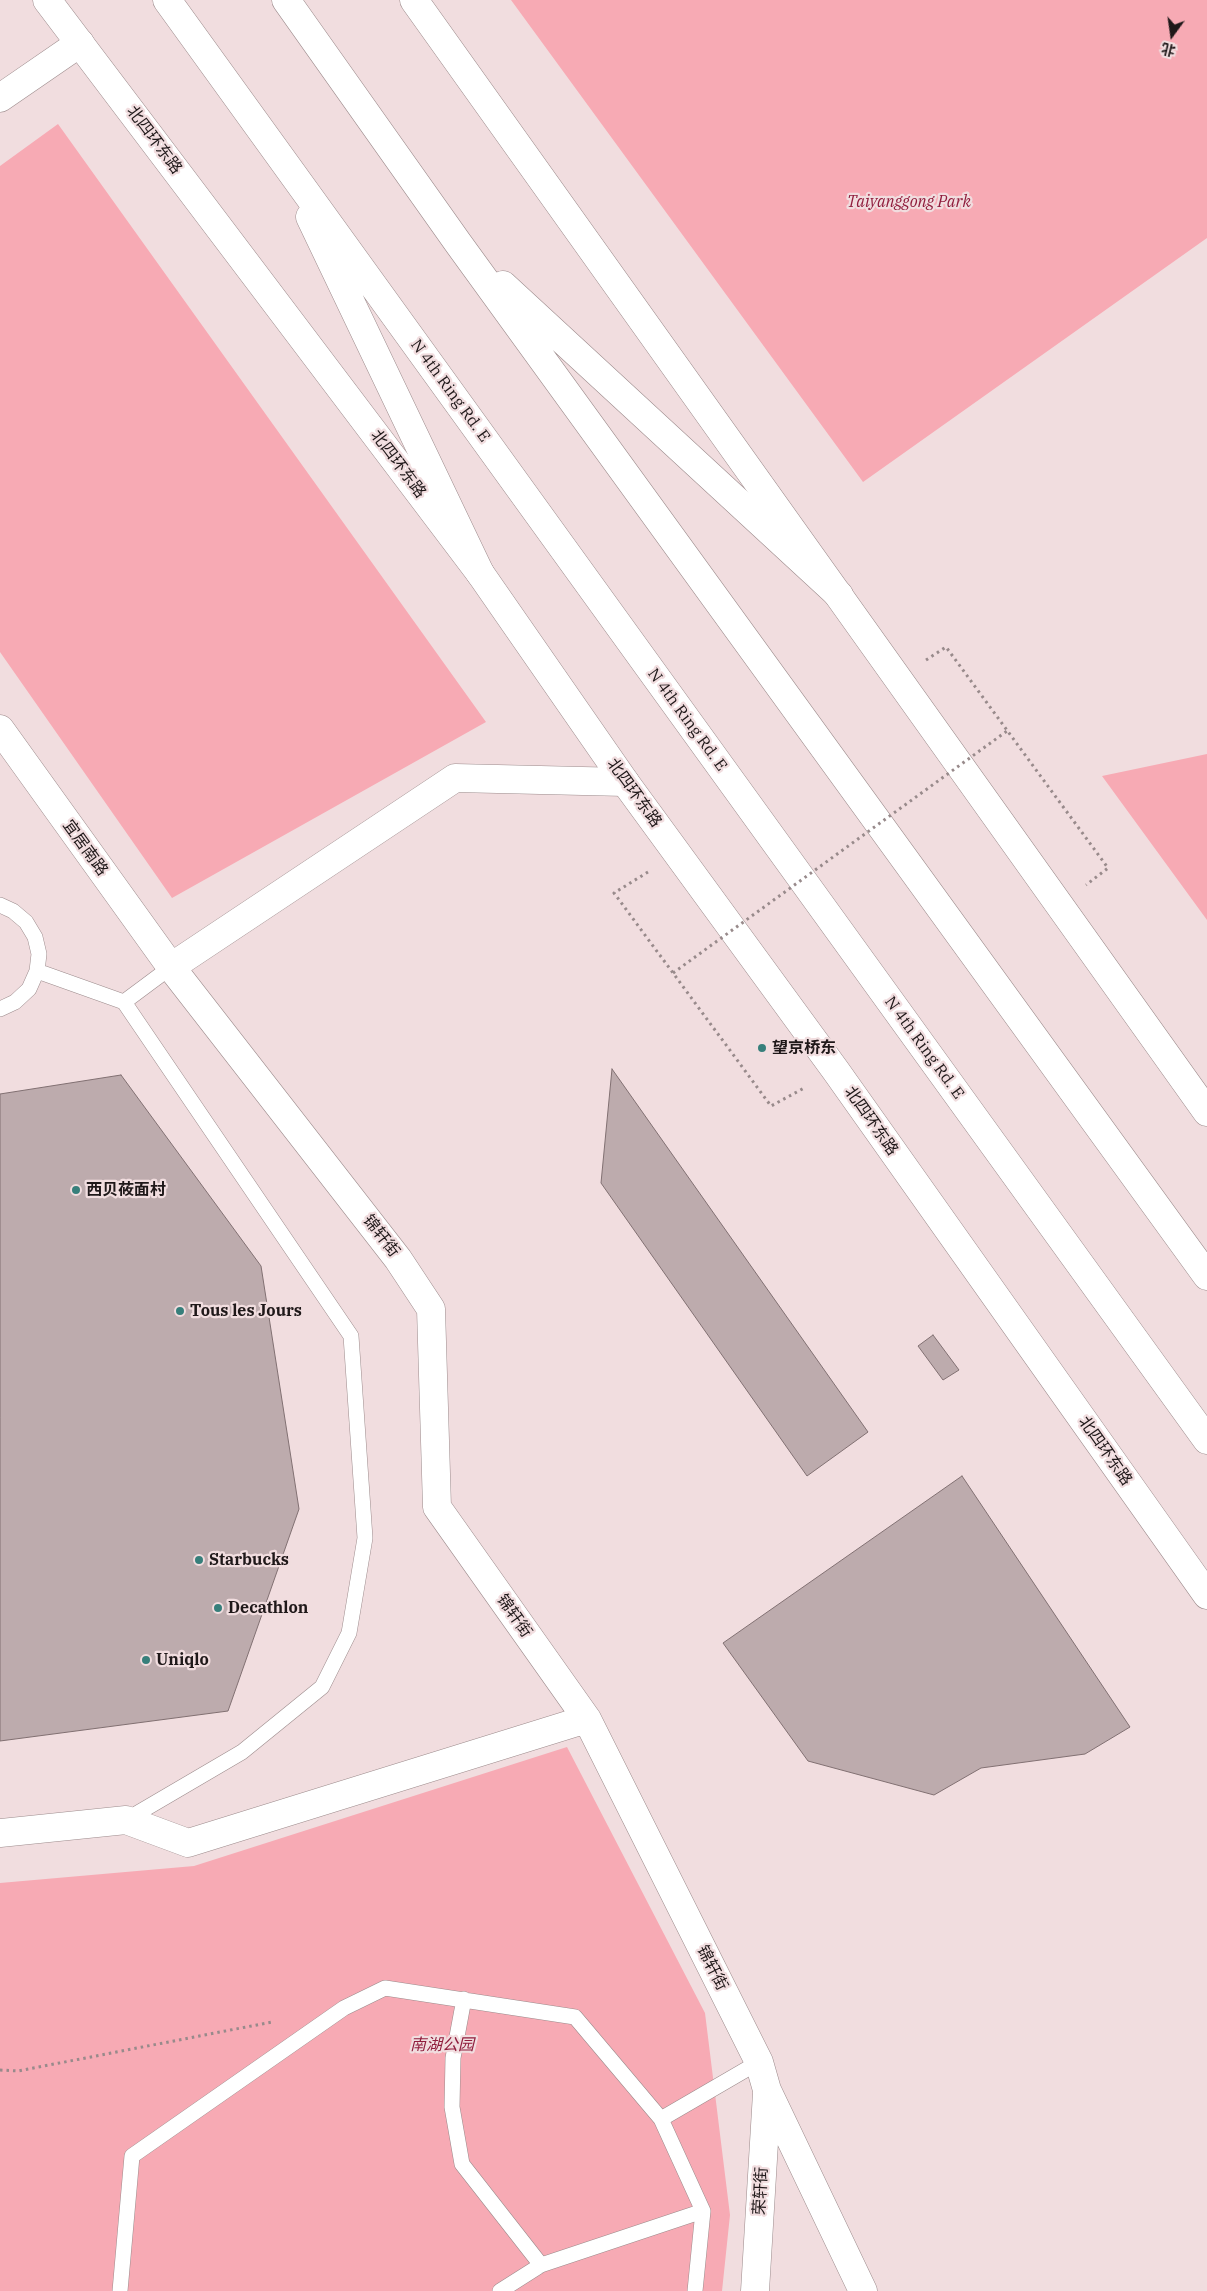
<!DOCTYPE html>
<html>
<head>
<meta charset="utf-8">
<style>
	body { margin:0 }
	#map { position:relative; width:1207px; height:2291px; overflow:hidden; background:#f1dddf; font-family:"IBM Plex Serif","Noto Sans SC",serif }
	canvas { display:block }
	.north { position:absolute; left:1147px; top:10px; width:50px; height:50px; -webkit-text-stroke:4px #f1dddf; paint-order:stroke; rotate:194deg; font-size:14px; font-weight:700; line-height:20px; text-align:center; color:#1f1819 }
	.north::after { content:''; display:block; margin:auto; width:18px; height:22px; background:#1f1819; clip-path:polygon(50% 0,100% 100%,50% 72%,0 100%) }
</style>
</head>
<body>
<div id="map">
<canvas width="1207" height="2291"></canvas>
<div class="north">北</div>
</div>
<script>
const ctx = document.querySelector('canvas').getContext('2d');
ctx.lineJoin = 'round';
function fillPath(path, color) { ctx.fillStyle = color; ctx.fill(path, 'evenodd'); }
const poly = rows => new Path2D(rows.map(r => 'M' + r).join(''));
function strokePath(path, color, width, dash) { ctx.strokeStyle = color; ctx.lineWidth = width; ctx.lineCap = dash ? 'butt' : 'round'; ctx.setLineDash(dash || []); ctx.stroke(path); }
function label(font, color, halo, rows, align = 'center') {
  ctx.font = font + ' "IBM Plex Serif","Noto Sans SC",serif'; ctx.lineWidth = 4.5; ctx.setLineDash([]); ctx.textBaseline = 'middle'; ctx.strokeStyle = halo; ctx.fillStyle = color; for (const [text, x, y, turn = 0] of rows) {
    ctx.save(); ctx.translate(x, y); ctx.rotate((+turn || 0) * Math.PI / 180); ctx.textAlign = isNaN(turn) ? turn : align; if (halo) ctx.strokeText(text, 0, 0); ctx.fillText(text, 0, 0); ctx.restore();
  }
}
fillPath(poly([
	[511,0,1207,0,1207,238,863,482],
	[58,124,486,722,172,898,0,652,0,166],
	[1207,754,1207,920,1102,776],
	[567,1747,705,2013,730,2215,722,2291,0,2291,0,1883,194,1866]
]), '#f7aab4');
const building = poly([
	[612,1069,868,1432,807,1476,601,1183,612,1069],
	[121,1075,261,1266,299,1509,228,1711,0,1741,0,1094,121,1075],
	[933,1335,959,1370,943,1380,918,1346,933,1335],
	[962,1476,1130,1727,1085,1754,981,1768,934,1795,808,1761,723,1643,962,1476]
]);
fillPath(building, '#bdabad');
strokePath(building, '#817072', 1);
const lane = poly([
	[0,905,13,911,26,922,35,937,39,954,37,971,29,989,15,1002,0,1009],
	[37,971,124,1002],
	[126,1820,242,1752,322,1687,349,1633,365,1538,351,1336,124,1002,171,967],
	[464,1999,453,2058,452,2107,462,2164,541,2265],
	[661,2119,759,2062],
	[120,2291,132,2156,344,2008,385,1988,575,2017,661,2119,703,2211,695,2291],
	[500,2291,541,2265,703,2211]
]);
const street = poly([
	[0,98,80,43],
	[0,729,171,967,398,1259,431,1309,437,1507,587,1719,759,2062,767,2090,863,2291],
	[171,967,455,778,625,782],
	[0,1833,126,1820,188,1843,587,1719],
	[755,2291,767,2093]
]);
const secondary = poly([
	[47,0,480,573,625,782,836,1071,1207,1595],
	[414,0,1207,1112]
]);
const highway = poly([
	[167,0,1207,1440],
	[286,0,458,243,1207,1276],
	[310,217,480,573],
	[503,285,839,595]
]);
strokePath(lane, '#9c8b8c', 16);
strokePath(street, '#9c8b8c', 29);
strokePath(secondary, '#9c8b8c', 29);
strokePath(highway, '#9c8b8c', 29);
strokePath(poly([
	[926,660,946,647,1108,868,1086,885],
	[648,872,614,893,673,973,771,1106,806,1087],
	[0,2070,18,2071,272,2022]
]), '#988a8b', 3, [2.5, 4]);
strokePath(lane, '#fff', 15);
strokePath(street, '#fff', 28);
strokePath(secondary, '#fff', 28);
strokePath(highway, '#fff', 28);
strokePath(poly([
	[673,973,1007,731]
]), '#988a8b', 3, [2.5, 4]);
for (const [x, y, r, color] of [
	[762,1048,5,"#377f7b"],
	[76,1190,5,"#377f7b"],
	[180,1311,5,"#377f7b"],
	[199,1560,5,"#377f7b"],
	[218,1608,5,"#377f7b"],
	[146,1660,5,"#377f7b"]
]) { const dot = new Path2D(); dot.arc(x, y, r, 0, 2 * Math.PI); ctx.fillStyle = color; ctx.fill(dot); strokePath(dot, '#f1dddf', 2); }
label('16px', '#1f1819', '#f1dddf', [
	["北四环东路",154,140,53],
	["N 4th Ring Rd. E",450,391,54],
	["北四环东路",398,464,53],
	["N 4th Ring Rd. E",687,720,54],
	["北四环东路",634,793,54],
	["宜居南路",85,848,54],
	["N 4th Ring Rd. E",924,1048,54],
	["北四环东路",871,1121,55],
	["锦轩街",381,1236,52],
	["北四环东路",1105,1451,55],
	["锦轩街",514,1616,55],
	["锦轩街",712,1968,63],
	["荣轩街",761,2191,-87]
]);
label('italic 16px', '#901d3d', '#f1dddf', [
	["Taiyanggong Park",909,202],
	["南湖公园",442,2045]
]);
label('bold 16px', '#1f1819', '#f1dddf', [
	["望京桥东",772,1048],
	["西贝莜面村",86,1190],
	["Tous les Jours",190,1311],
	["Starbucks",209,1560],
	["Decathlon",228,1608],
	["Uniqlo",156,1660]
], 'left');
</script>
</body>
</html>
